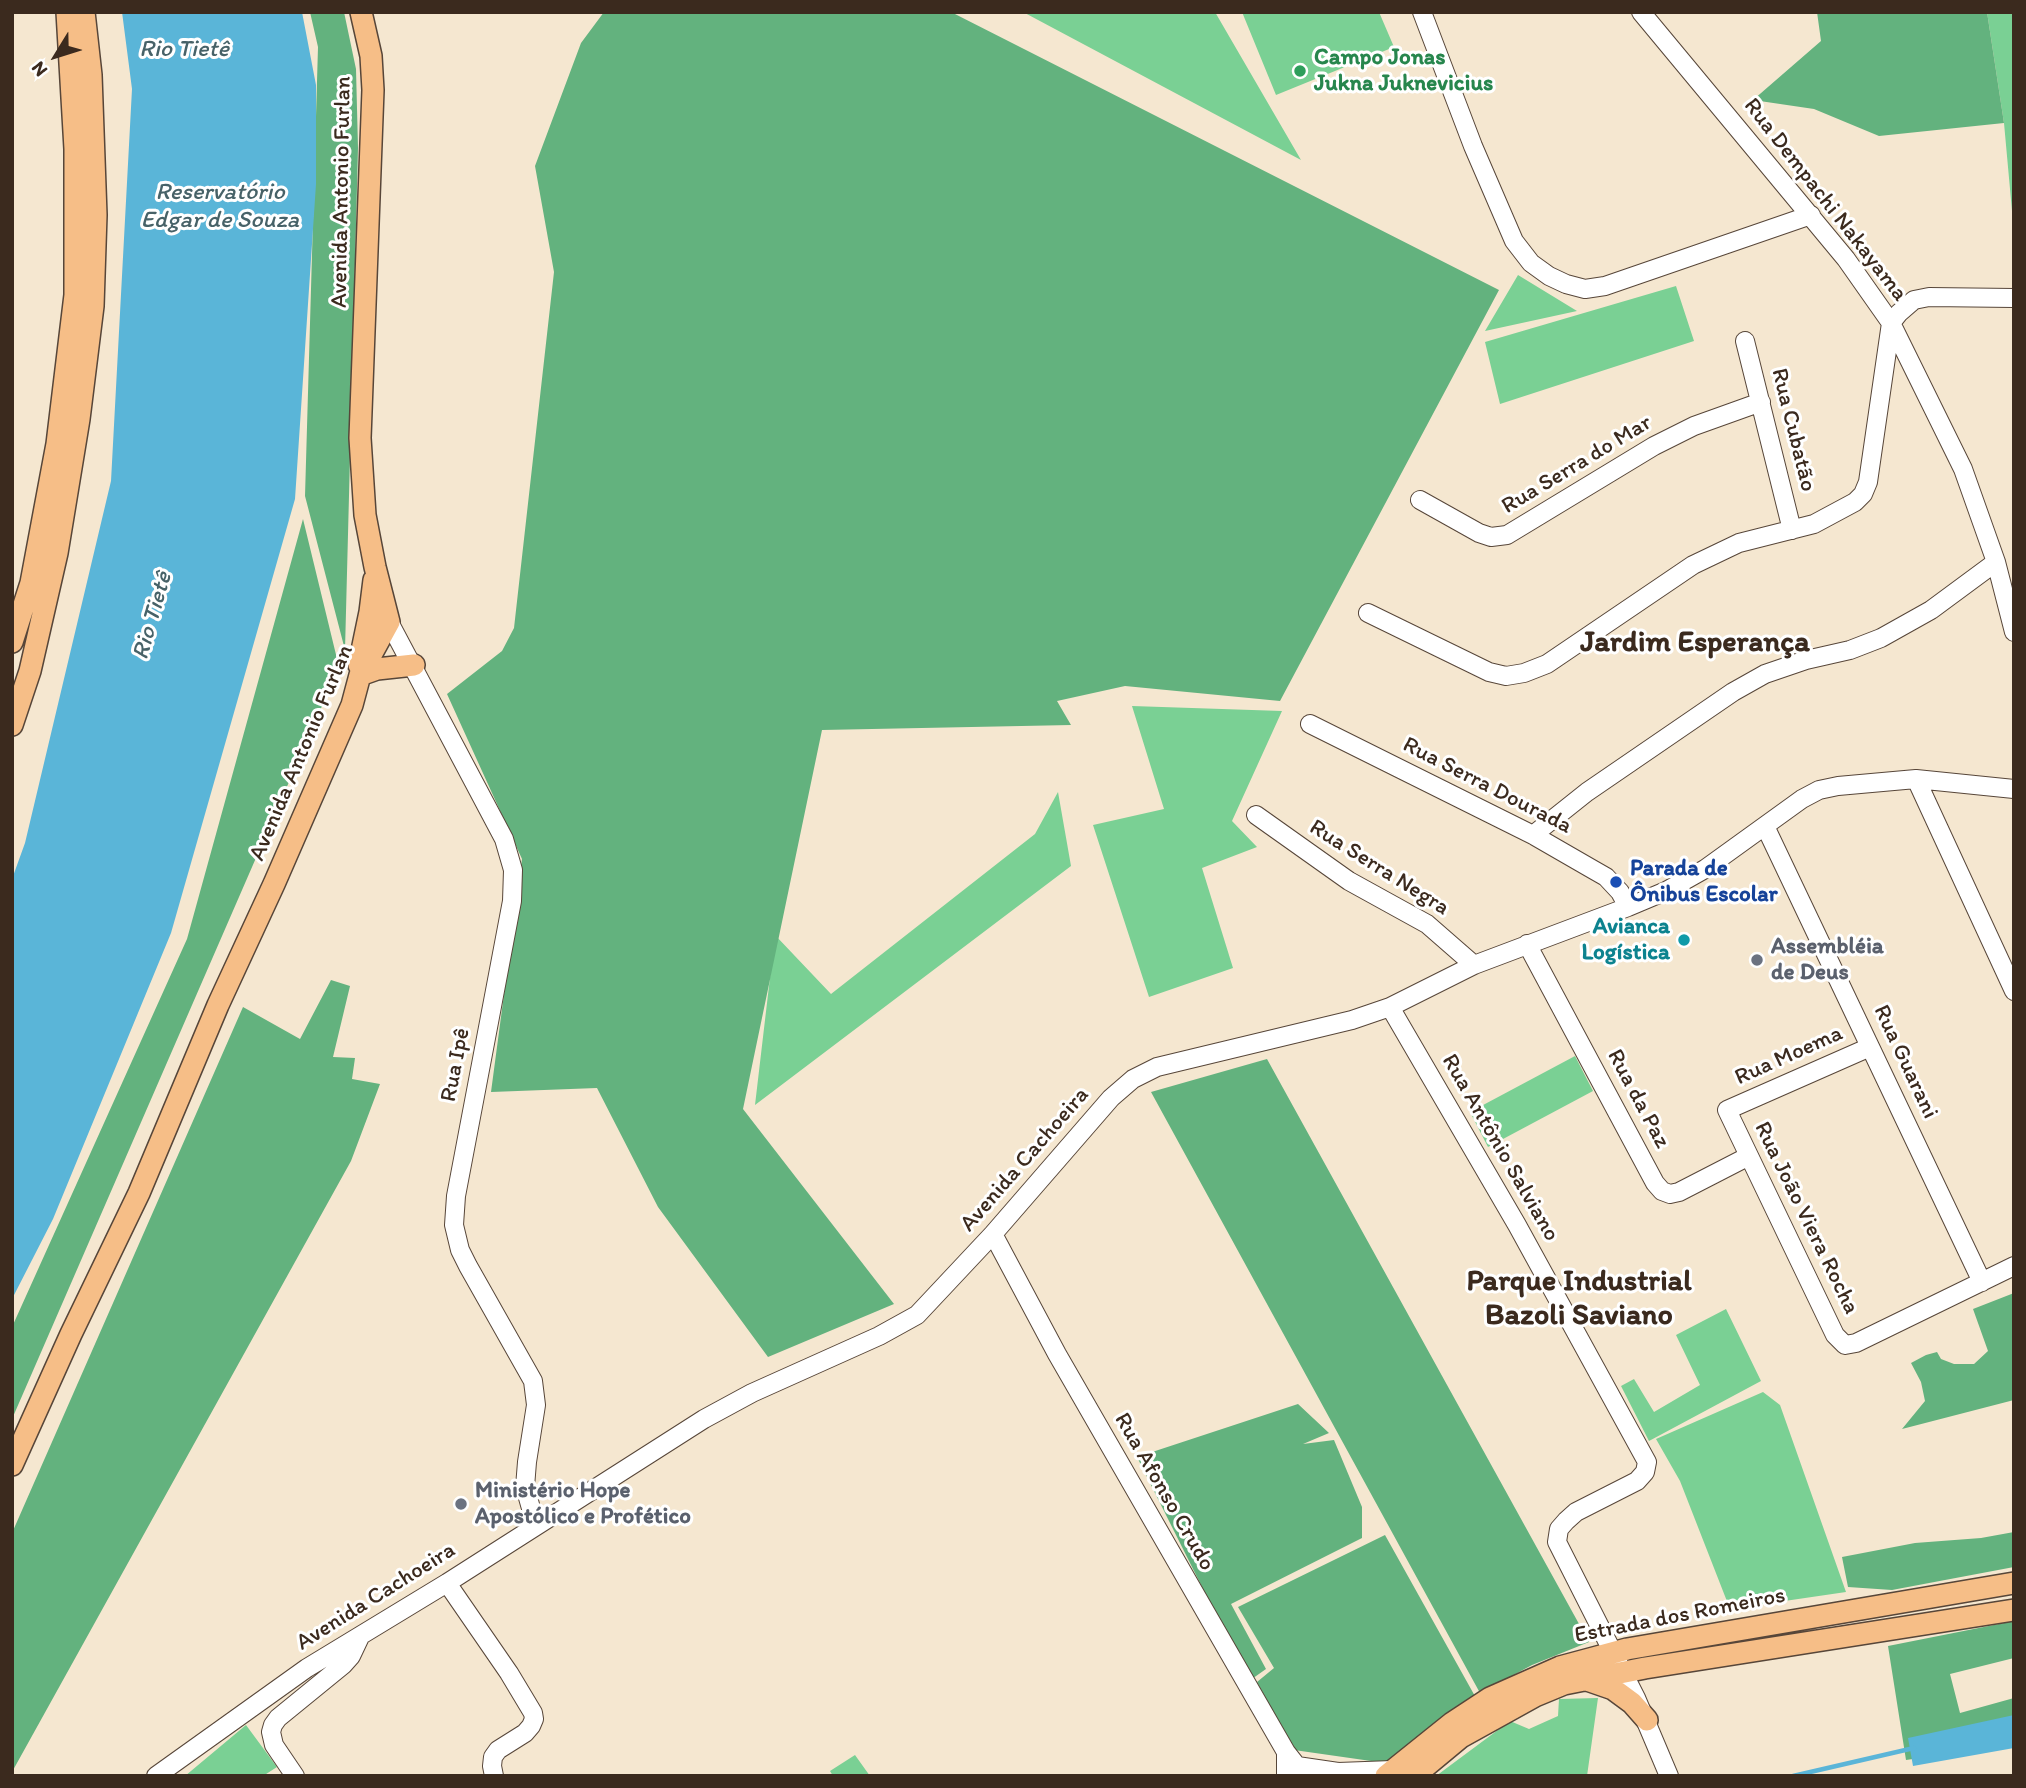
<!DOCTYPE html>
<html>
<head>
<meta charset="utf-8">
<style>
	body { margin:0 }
	#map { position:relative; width:2026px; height:1788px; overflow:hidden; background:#f5e7d0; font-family:Itim,sans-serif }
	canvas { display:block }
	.frame { position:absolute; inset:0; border:14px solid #3b2a1e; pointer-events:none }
	.north { position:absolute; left:21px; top:21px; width:70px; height:70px; -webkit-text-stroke:5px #fff; paint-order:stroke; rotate:232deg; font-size:19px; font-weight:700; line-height:28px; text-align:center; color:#3b2a1e }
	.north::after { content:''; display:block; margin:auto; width:24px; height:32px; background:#3b2a1e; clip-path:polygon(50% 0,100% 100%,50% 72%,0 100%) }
</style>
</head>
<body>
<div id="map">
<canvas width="2026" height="1788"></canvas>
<div class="frame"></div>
<div class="north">N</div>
</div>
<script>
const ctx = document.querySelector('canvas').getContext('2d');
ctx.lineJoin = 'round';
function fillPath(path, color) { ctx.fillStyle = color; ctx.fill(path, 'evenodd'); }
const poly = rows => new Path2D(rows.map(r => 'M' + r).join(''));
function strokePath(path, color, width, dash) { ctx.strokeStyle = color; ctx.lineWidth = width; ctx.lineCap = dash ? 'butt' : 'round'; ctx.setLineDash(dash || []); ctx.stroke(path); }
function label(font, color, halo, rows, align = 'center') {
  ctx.font = font + ' Itim,sans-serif'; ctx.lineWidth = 6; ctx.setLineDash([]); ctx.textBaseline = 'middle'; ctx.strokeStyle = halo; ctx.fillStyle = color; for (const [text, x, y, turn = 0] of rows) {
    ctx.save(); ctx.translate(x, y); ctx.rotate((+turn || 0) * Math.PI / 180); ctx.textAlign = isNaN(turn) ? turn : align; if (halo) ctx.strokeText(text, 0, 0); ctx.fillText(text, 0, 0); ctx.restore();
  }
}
fillPath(poly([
	[1023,12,1215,12,1301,160],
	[1242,12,1379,12,1394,47,1276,95],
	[1987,12,2014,12,2014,233,2004,123],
	[1518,275,1577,311,1485,331],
	[1676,286,1694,341,1500,404,1485,342],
	[1132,706,1282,711,1232,821,1257,847,1202,868,1233,968,1149,997,1093,825,1164,809],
	[1058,792,1071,866,755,1105,775,935,831,994,1035,834],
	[1575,1056,1593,1091,1488,1147,1470,1112],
	[1726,1309,1761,1381,1649,1441,1621,1386,1634,1379,1654,1412,1700,1385,1676,1335],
	[1763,1392,1780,1405,1846,1592,1730,1609,1680,1481,1656,1439],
	[1598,1698,1587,1776,1436,1776,1510,1721,1529,1729,1558,1716,1559,1699],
	[246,1725,277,1767,263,1776,185,1776],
	[855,1755,870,1776,833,1776,830,1771]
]), '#7ad094');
fillPath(poly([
	[310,12,344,12,356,69,358,148,345,650,305,496,318,47],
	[604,12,951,12,1499,290,1280,701,1125,686,1057,701,1071,725,822,730,743,1109,894,1304,768,1357,658,1207,597,1088,491,1092,522,859,447,694,502,651,514,628,554,272,535,166,581,43],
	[1817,12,1987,12,2004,123,1879,136,1814,109,1753,100,1821,41],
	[303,519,339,667,12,1419,12,1327,187,939],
	[331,980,350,986,333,1057,355,1058,352,1079,380,1084,351,1161,12,1772,12,1533,243,1007,300,1039],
	[1267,1059,1589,1642,1532,1665,1480,1693,1151,1092],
	[2014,1293,2014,1400,1902,1429,1925,1401,1921,1382,1911,1363,1926,1355,1937,1352,1941,1359,1954,1364,1974,1364,1988,1351,1973,1309],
	[1298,1404,1329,1433,1303,1444,1334,1440,1362,1507,1362,1538,1231,1604,1266,1669,1249,1681,1137,1457],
	[2014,1532,2014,1567,1892,1590,1848,1587,1842,1557,1915,1543,1981,1538],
	[1385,1535,1476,1698,1392,1764,1294,1750,1257,1682,1274,1668,1238,1607],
	[2014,1621,2014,1658,1950,1674,1960,1713,2014,1698,2014,1744,1906,1760,1888,1646]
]), '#63b27e');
fillPath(poly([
	[122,12,302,12,316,85,316,184,295,499,171,933,53,1219,12,1299,12,879,25,843,111,481,132,89],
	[2014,1715,2014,1748,1913,1766,1908,1738]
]), '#5ab5d8');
strokePath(poly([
	[1793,1776,1914,1748]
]), '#5ab5d8', 4.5);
const minor = poly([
	[1422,12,1473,146,1514,241,1531,263,1549,276,1566,284,1585,289,1605,286,1811,215],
	[1641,12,1846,259,1891,323,1963,469,1996,562,2014,632],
	[1745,341,1792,530],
	[1420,500,1479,533,1491,537,1507,535,1654,446,1694,426,1761,402],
	[1368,613,1489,672,1506,676,1524,673,1547,664,1693,565,1739,543,1814,524,1855,502,1863,494,1868,482,1891,323,1899,313,1914,300,1929,297,2014,298],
	[389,622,504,839,513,870,512,901,456,1196,454,1225,460,1250,468,1266,533,1381,536,1405,527,1462,525,1487,536,1526],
	[1310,724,1533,835,1592,869,1606,877,1620,892,1628,907],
	[1916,779,2014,991],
	[1256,815,1349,881,1427,924,1474,965],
	[1765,826,1982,1282],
	[1533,835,1587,792,1733,692,1765,674,1806,660,1850,650,1881,638,1931,610,1996,562],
	[1527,944,1655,1183,1662,1191,1670,1194,1679,1192,1749,1156],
	[1390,1007,1517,1225,1647,1462,1645,1472,1637,1481,1576,1512,1566,1521,1559,1529,1557,1542,1636,1698,1669,1776],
	[1870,1047,1727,1110,1835,1335,1845,1345,1856,1343,2014,1266],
	[993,1234,1057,1354,1286,1752,1286,1776],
	[447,1583,509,1673,533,1713,534,1719,531,1726,525,1733,498,1750,493,1757,492,1766,494,1776],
	[1286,1752,1297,1766,1338,1772,1393,1770],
	[156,1776,307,1668,447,1583,704,1419,752,1393,879,1336,917,1315,993,1234,1111,1098,1133,1079,1157,1067,1352,1020,1390,1007,1474,965,1628,907,1666,891,1705,869,1802,799,1819,790,1838,786,1916,779,2014,789],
	[295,1776,274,1745,271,1732,273,1725,278,1718,343,1665,351,1656,360,1637]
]);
const major = poly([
	[12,642,31,583,57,444,75,295,75,149,67,12],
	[359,665,370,612,374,580],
	[360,675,377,669,414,665],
	[12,725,30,671,57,553,79,419,93,306,96,215,91,75,84,12],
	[12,1465,71,1334,139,1193,218,1005,274,884,352,705,360,675,389,622,375,567,365,515,360,438,373,90,371,56,361,12],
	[1587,1680,1613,1689,1632,1703,1647,1720],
	[1386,1776,1452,1723,1490,1698,1560,1667,1627,1649,2014,1583],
	[1414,1776,1461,1737,1535,1696,1564,1684,1645,1668,2014,1610]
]);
strokePath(minor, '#574639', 20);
strokePath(major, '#574639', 24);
strokePath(minor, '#fff', 18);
strokePath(major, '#f6be87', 21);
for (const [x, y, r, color] of [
	[1300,71,7,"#2e9e5b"],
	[1616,882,7,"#1a4fb4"],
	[1684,940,7,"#0f9aa8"],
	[1757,960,7,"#6b7280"],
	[461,1504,7,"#6b7280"]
]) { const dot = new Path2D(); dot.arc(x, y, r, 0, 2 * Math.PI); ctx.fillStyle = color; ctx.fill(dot); strokePath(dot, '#fff', 2.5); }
label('bold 23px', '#27864d', '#fff', [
	["Campo Jonas",1314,58],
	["Jukna Juknevicius",1314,84]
], 'left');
label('23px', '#3b2a1e', '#fff', [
	["Avenida Antonio Furlan",342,192,-89],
	["Rua Dempachi Nakayama",1825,200,52],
	["Rua Cubatão",1793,430,76],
	["Rua Serra do Mar",1577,465,-31],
	["Avenida Antonio Furlan",302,753,-67],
	["Rua Serra Dourada",1487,786,27],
	["Rua Serra Negra",1379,868,32],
	["Rua Moema",1789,1056,-24],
	["Rua Guarani",1905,1062,65],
	["Rua Ipê",456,1065,-79],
	["Rua da Paz",1638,1099,62],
	["Rua Antônio Salviano",1500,1148,60],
	["Avenida Cachoeira",1025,1160,-49],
	["Rua João Viera Rocha",1806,1218,64],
	["Rua Afonso Crudo",1164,1492,60],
	["Avenida Cachoeira",376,1597,-32],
	["Estrada dos Romeiros",1680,1616,-11]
]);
label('bold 23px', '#164399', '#fff', [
	["Parada de",1630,869],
	["Ônibus Escolar",1630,895]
], 'left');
label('bold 23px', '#0d838f', '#fff', [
	["Avianca",1670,927],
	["Logística",1670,953]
], 'right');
label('bold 23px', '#5b616d', '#fff', [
	["Assembléia",1771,947],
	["de Deus",1771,973],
	["Ministério Hope",475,1491],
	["Apostólico e Profético",475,1517]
], 'left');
label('italic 24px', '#476268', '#fff', [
	["Rio Tietê",184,50],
	["Reservatório",220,193],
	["Edgar de Souza",220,221],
	["Rio Tietê",153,616,-74]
]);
label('bold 30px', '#3b2a1e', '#fff', [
	["Jardim Esperança",1695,643],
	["Parque Industrial",1579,1282],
	["Bazoli Saviano",1579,1316]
]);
</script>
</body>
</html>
